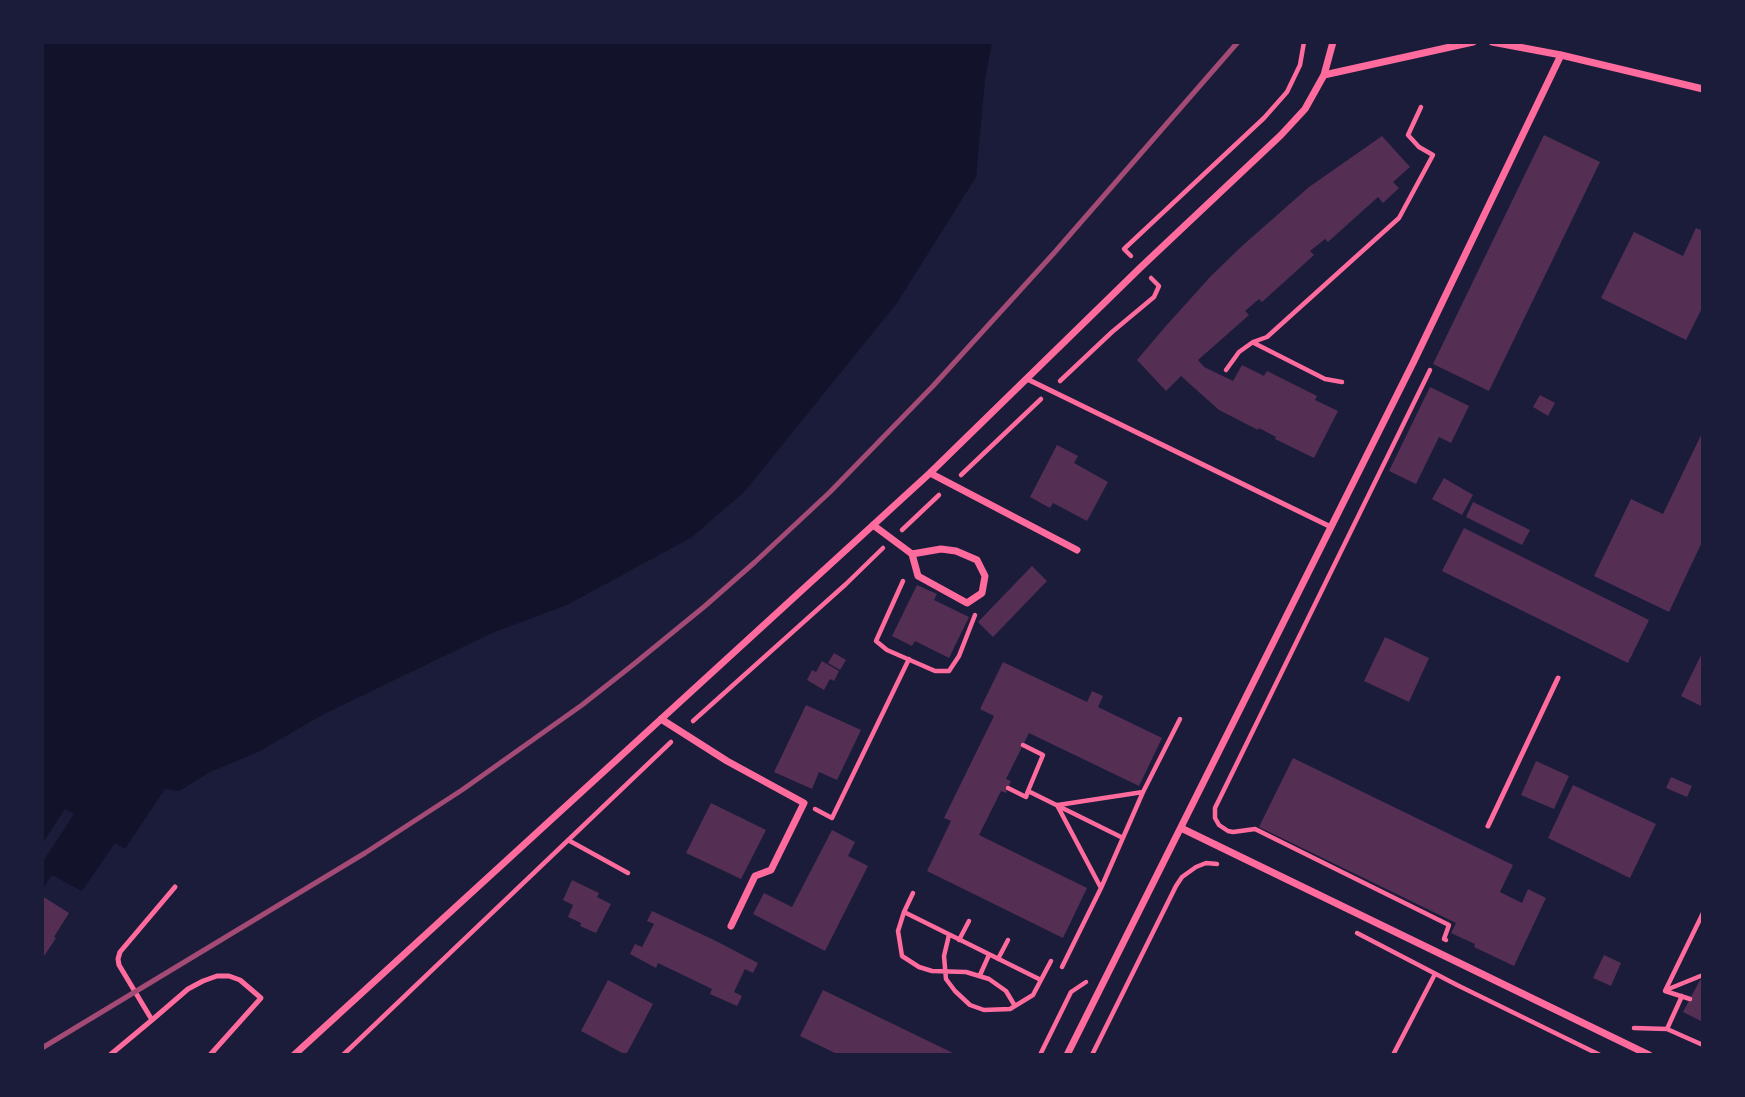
<!DOCTYPE html>
<html>
<head>
<meta charset="utf-8">
<style>
	body { margin:0 }
	#map { position:relative; width:1745px; height:1097px; overflow:hidden; background:#1b1b3a; font-family:Figtree,sans-serif }
	canvas { display:block }
	.frame { position:absolute; inset:0; border:44px solid #1b1b3a; pointer-events:none }
</style>
</head>
<body>
<div id="map">
<canvas width="1745" height="1097"></canvas>
<div class="frame"></div>
</div>
<script>
const ctx = document.querySelector('canvas').getContext('2d');
ctx.lineJoin = 'round';
function fillPath(path, color) { ctx.fillStyle = color; ctx.fill(path, 'evenodd'); }
const poly = rows => new Path2D(rows.map(r => 'M' + r).join(''));
function strokePath(path, color, width, dash) { ctx.strokeStyle = color; ctx.lineWidth = width; ctx.lineCap = dash ? 'butt' : 'round'; ctx.setLineDash(dash || []); ctx.stroke(path); }
fillPath(poly([
	[42,42,992,42,985,80,976,177,897,303,745,491,692,537,567,605,492,633,324,714,258,752,210,772,179,791,165,789,125,849,115,843,82,891,52,875,42,890]
]), '#12122b');
fillPath(poly([
	[65,809,74,814,42,863,42,844]
]), '#1b1b3a');
fillPath(poly([
	[1544,135,1600,162,1489,391,1433,364],
	[1382,136,1410,167,1393,182,1399,188,1383,203,1378,197,1328,242,1325,239,1310,251,1314,255,1262,302,1259,299,1245,311,1249,315,1198,360,1204,367,1233,381,1242,365,1264,376,1267,371,1317,396,1315,400,1338,411,1314,458,1275,439,1276,437,1259,428,1258,430,1219,410,1181,376,1166,391,1137,360,1165,327,1210,277,1242,246,1309,187],
	[1696,228,1703,231,1703,306,1686,340,1601,298,1634,232,1683,256],
	[1430,387,1469,406,1451,443,1439,437,1416,484,1389,471],
	[1540,395,1555,403,1548,416,1533,407],
	[1703,431,1703,540,1669,612,1594,576,1631,499,1663,514],
	[1057,445,1078,456,1074,463,1108,482,1087,521,1053,503,1050,508,1030,497],
	[1444,478,1473,495,1462,515,1432,499],
	[1473,502,1530,530,1522,545,1466,517],
	[1464,528,1649,620,1628,663,1442,571],
	[1032,566,1047,581,993,637,978,622],
	[917,585,937,594,934,600,969,617,949,658,915,641,912,646,892,636],
	[1385,637,1429,658,1409,702,1364,681],
	[1703,651,1703,707,1681,696],
	[834,653,846,660,840,670,828,663],
	[822,661,839,671,834,681,830,679,824,690,807,680,812,670,816,672],
	[1003,662,1087,702,1092,691,1103,696,1098,707,1162,738,1139,786,1029,733,1006,779,1011,781,1006,793,1001,791,979,835,1087,888,1063,938,927,871,951,821,944,818,994,716,980,709],
	[806,705,861,730,837,780,819,772,812,789,774,772],
	[1293,758,1513,865,1500,892,1522,903,1528,889,1546,898,1514,966,1474,947,1475,944,1451,933,1456,923,1259,827],
	[1536,761,1569,776,1554,809,1521,795],
	[1671,777,1692,786,1687,797,1666,788],
	[1573,785,1656,824,1630,878,1548,838],
	[711,803,766,830,741,879,686,853],
	[832,830,855,842,848,856,868,866,825,951,753,914,764,893,792,907],
	[572,880,599,893,597,897,611,904,596,933,580,926,581,923,568,917,573,905,563,900],
	[42,896,69,913,54,937,56,938,42,959],
	[652,911,714,940,758,963,753,973,745,969,734,992,742,996,737,1006,710,994,712,989,658,963,656,968,630,954,635,944,642,947,654,924,647,921],
	[1604,955,1621,963,1611,986,1593,978],
	[608,980,653,1004,626,1055,581,1031],
	[1700,980,1703,981,1703,1022,1683,1012],
	[823,990,957,1055,839,1055,800,1036]
]), '#542f53');
strokePath(poly([
	[1131,256,1124,249,1264,118,1287,92,1300,65,1304,42],
	[1254,343,1325,379,1342,382],
	[1226,370,1239,352,1253,342,1267,337,1399,218,1433,155,1419,147,1408,135,1421,107],
	[1430,370,1215,808,1215,818,1219,825,1228,831,1233,832,1255,829,1449,925,1444,939,1446,940],
	[1060,381,1112,332,1154,297,1159,286,1151,278],
	[961,475,1041,399],
	[902,530,939,495],
	[903,581,876,641,887,650,935,671,949,671,959,656,975,615],
	[693,721,846,584,883,548],
	[1023,745,1043,755,1028,791],
	[1008,788,1026,797,1028,791,1123,838],
	[1057,805,1101,888,1062,967],
	[1058,805,1143,792],
	[815,809,832,818,909,659],
	[568,840,628,873],
	[1101,888,1143,792,1180,719],
	[913,893,904,912,898,931,902,956,919,967,932,971,966,972,989,979,1006,991,1015,1006],
	[904,912,1041,980],
	[1357,933,1457,985,1600,1055],
	[949,935,944,956,946,979,955,991,970,1005,984,1010,1010,1009,1033,995,1051,961],
	[959,940,969,921],
	[998,959,1008,940],
	[980,975,989,955],
	[1666,990,1703,975],
	[1690,999,1665,991,1703,913],
	[1634,1028,1667,1029,1682,996],
	[1667,1029,1703,1045],
	[343,1055,671,742],
	[1040,1055,1071,992,1086,982],
	[1092,1055,1176,886,1182,877,1196,867,1206,863,1217,864],
	[1393,1055,1435,974]
]), '#ff6b9d', 4.5);
strokePath(poly([
	[1027,379,1331,527],
	[1488,826,1558,678],
	[175,887,120,952,118,959,119,965,152,1020,188,989,203,981,217,976,229,976,240,980,261,998,210,1055],
	[110,1055,152,1020]
]), '#ff6b9d', 5);
strokePath(poly([
	[1492,42,1561,55,1703,89],
	[1324,75,1473,42],
	[930,473,1077,550],
	[873,525,912,554,918,576,967,603,982,593,985,576,977,560,956,551,941,549,912,554],
	[661,719,727,761,804,803,771,870,755,876,731,926],
	[1181,828,1649,1055],
	[294,1055,930,473,1141,267,1281,135,1305,109,1324,75,1333,42],
	[1067,1055,1414,361,1561,55]
]), '#ff6b9d', 7);
strokePath(poly([
	[42,1048,365,853,462,790,582,705,634,664,705,606,755,562,830,492,933,386,1054,253,1238,42]
]), '#a44b75', 5);
</script>
</body>
</html>
